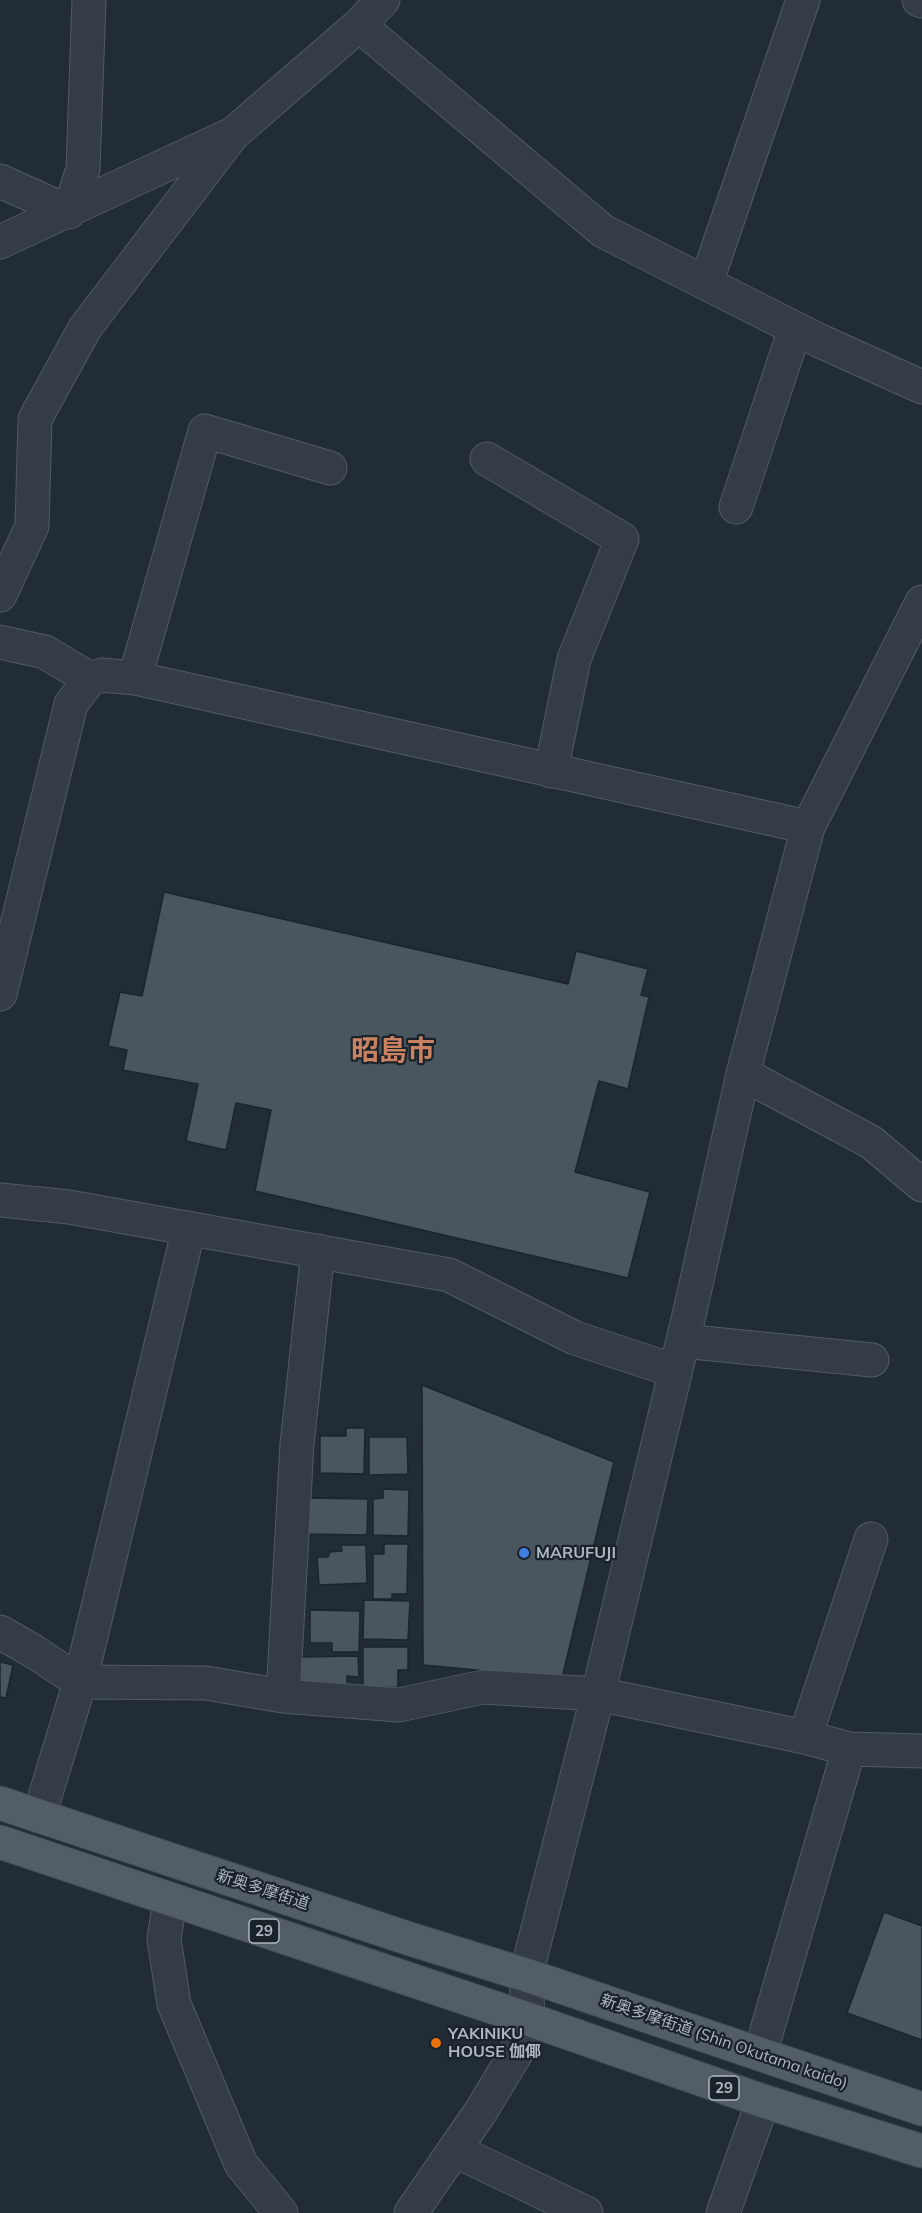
<!DOCTYPE html>
<html>
<head>
<meta charset="utf-8">
<style>
	body { margin:0 }
	canvas { display:block; background:#212c35 }
</style>
</head>
<body>
<canvas width="922" height="2213"></canvas>
<script>
const ctx = document.querySelector('canvas').getContext('2d');
ctx.lineJoin = 'round';
function fillPath(path, color) { ctx.fillStyle = color; ctx.fill(path, 'evenodd'); }
const poly = rows => new Path2D(rows.map(r => 'M' + r).join(''));
function strokePath(path, color, width, dash) { ctx.strokeStyle = color; ctx.lineWidth = width; ctx.lineCap = dash ? 'butt' : 'round'; ctx.setLineDash(dash || []); ctx.stroke(path); }
function label(font, color, halo, rows, align = 'center') {
  ctx.font = font + ' Mulish,"Noto Sans JP",sans-serif'; ctx.lineWidth = 4.5; ctx.setLineDash([]); ctx.textBaseline = 'middle'; ctx.strokeStyle = halo; ctx.fillStyle = color; for (const [text, x, y, turn = 0] of rows) {
    ctx.save(); ctx.translate(x, y); ctx.rotate((+turn || 0) * Math.PI / 180); ctx.textAlign = isNaN(turn) ? turn : align; if (halo) ctx.strokeText(text, 0, 0); ctx.fillText(text, 0, 0); ctx.restore();
  }
}
const building = poly([
	[164,892,568,984,576,951,648,969,641,995,649,997,628,1089,599,1081,575,1172,650,1192,628,1278,255,1191,271,1110,236,1103,226,1150,186,1141,198,1084,123,1070,127,1050,108,1046,120,992,142,996,164,892],
	[422,1385,614,1462,562,1678,423,1665,422,1385],
	[346,1428,365,1428,364,1474,320,1473,320,1436,346,1436,346,1428],
	[369,1437,407,1437,408,1474,369,1475,369,1437],
	[383,1489,409,1490,408,1536,373,1535,373,1499,383,1498,383,1489],
	[308,1498,368,1499,367,1535,308,1534,308,1498],
	[384,1544,408,1544,407,1594,392,1594,392,1599,373,1599,373,1554,384,1554,384,1544],
	[341,1545,366,1545,367,1583,319,1585,317,1557,328,1557,330,1552,342,1551,341,1545],
	[364,1600,410,1601,408,1640,363,1639,364,1600],
	[310,1610,360,1611,359,1652,332,1652,332,1643,310,1643,310,1610],
	[363,1647,408,1647,408,1670,398,1670,398,1687,363,1688,363,1647],
	[358,1656,359,1677,347,1676,347,1696,300,1697,300,1657,358,1656],
	[0,1662,13,1665,6,1698,0,1697,0,1662],
	[884,1912,922,1926,922,2040,847,2013,884,1912]
]);
fillPath(building, '#495660');
strokePath(building, '#1c242c', 1.5);
const minor = poly([
	[919,0,922,1],
	[359,25,603,231,818,340,922,387],
	[0,181,69,212],
	[69,212,83,169,89,0],
	[0,242,228,136],
	[706,283,803,0],
	[487,459,622,539,574,659,551,771],
	[736,507,795,329],
	[0,595,32,526,35,419,85,328,233,134,359,25,383,0],
	[0,642,45,652,90,679],
	[135,678,205,431,330,468],
	[0,994,71,704,90,679,102,675,135,678,808,827],
	[743,1074,871,1142,922,1185],
	[0,1200,69,1207,449,1275,575,1338,675,1371],
	[683,1341,872,1360],
	[0,1632,33,1651,80,1682,206,1683,283,1696,399,1705,483,1687,598,1694,805,1737,849,1749,922,1751],
	[283,1696,297,1444,318,1251],
	[805,1737,871,1539],
	[39,1816,80,1682,189,1228],
	[170,1900,164,1939,174,2004,241,2164,281,2213],
	[760,2054,849,1749],
	[454,2150,586,2213],
	[411,2213,481,2111,516,2053,528,2019,526,1975,598,1694,690,1311,743,1074,808,827,922,602],
	[723,2213,763,2101]
]);
const major = poly([
	[0,1803,410,1939,526,1975,922,2109],
	[0,1842,528,2019,763,2101,922,2151]
]);
strokePath(minor, '#525b63', 35);
strokePath(major, '#3e464f', 35);
strokePath(minor, '#343d45', 33);
strokePath(major, '#525d66', 33);
for (const [x, y, r, color] of [
	[524,1553,6,"#3f7fe0"],
	[436,2043,6,"#e8710a"]
]) { const dot = new Path2D(); dot.arc(x, y, r, 0, 2 * Math.PI); ctx.fillStyle = color; ctx.fill(dot); strokePath(dot, '#1a222a', 2); }
for (const [x, y, w] of [
	[264,1931,30],
	[724,2088,30]
]) { const box = new Path2D(); box.roundRect(x - w / 2, y - 12, w, 24, 4.5); ctx.fillStyle = '#1a222a'; ctx.fill(box); strokePath(box, '#aeb8c2', 1.5); }
label('bold 15px', '#aeb8c2', null, [
	["29",264,1931],
	["29",724,2088]
]);
label('bold 16px', '#aeb8c2', '#1a222a', [
	["MARUFUJI",536,1553],
	["YAKINIKU",448,2034],
	["HOUSE 伽倻",448,2052]
], 'left');
label('16px', '#aeb8c2', '#1a222a', [
	["新奥多摩街道",263,1890,18],
	["新奥多摩街道 (Shin Okutama kaido)",724,2042,19]
]);
label('bold 28px', '#ca8262', '#1a222a', [
	["昭島市",393,1052]
]);
</script>
</body>
</html>
